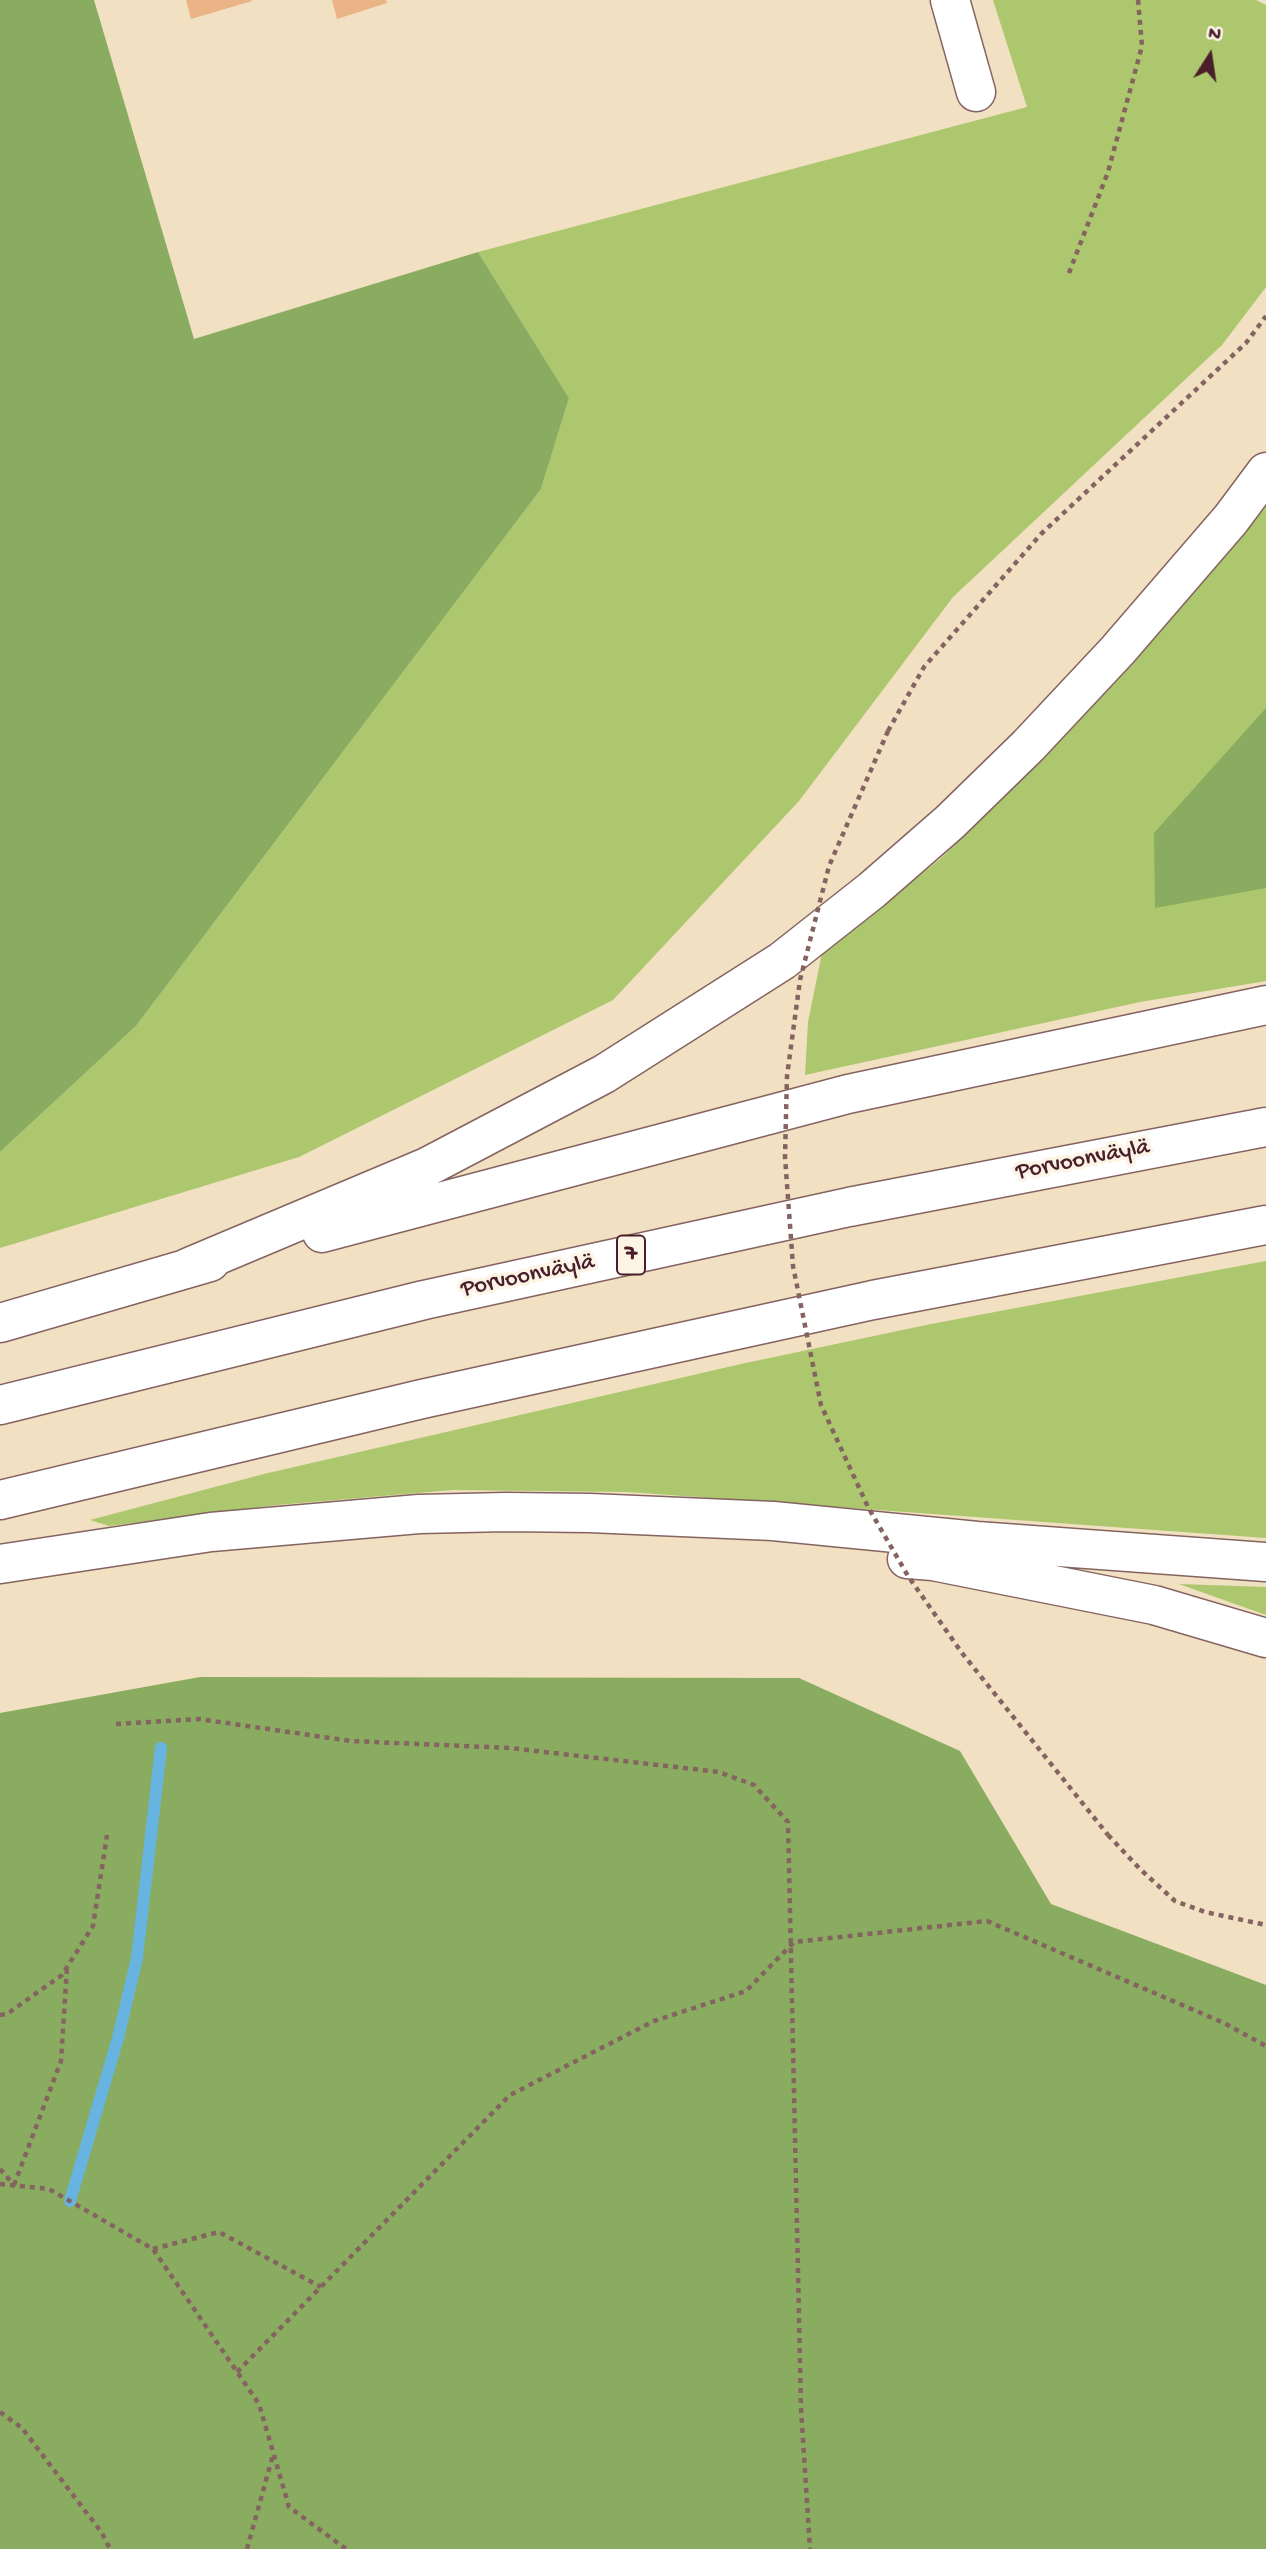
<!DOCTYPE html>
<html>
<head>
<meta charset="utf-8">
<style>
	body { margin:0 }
	#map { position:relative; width:1266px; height:2549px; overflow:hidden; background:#f1e0c1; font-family:"Gochi Hand",sans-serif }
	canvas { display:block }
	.north { position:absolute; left:1175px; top:21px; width:70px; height:70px; -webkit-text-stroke:5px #fcf5e5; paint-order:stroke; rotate:12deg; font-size:19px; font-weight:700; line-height:28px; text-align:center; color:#4a1f2b }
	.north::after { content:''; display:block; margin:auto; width:24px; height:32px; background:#4a1f2b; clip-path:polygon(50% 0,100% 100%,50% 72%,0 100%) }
</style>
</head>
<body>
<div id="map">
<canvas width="1266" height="2549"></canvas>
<div class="north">N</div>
</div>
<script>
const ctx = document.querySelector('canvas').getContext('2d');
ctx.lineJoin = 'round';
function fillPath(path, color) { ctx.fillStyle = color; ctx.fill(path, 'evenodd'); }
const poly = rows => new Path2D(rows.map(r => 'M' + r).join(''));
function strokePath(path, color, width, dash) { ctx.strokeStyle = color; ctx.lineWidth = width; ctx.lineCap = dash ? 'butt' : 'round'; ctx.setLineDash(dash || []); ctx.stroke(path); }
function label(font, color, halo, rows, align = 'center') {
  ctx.font = font + ' "Gochi Hand",sans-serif'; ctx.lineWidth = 7; ctx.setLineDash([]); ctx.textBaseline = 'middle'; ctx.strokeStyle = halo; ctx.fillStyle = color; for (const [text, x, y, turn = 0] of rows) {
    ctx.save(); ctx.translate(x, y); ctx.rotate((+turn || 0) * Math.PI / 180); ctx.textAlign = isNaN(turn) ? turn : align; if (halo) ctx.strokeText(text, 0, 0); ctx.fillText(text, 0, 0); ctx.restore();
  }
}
fillPath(poly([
	[993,0,1256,0,1266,5,1266,287,1222,345,953,597,799,801,613,1000,299,1157,0,1248,0,1152,136,1026,541,489,569,398,478,252,1027,107],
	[1266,499,1266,981,1140,1002,805,1075,808,1022,822,953,939,860,1035,767,1174,615],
	[1266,1261,1266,1538,628,1492,453,1490,277,1505,109,1526,90,1520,264,1474,741,1364,931,1324],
	[1179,1584,1266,1587,1266,1615]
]), '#acc76d');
fillPath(poly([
	[0,0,94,0,194,339,478,252,569,398,541,489,136,1026,0,1152],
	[1266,708,1266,888,1155,908,1154,833],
	[200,1677,799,1678,960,1751,1051,1904,1266,1985,1266,2549,0,2549,0,1713]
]), '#89ac60');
strokePath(poly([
	[70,2201,118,2038,137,1958,161,1748]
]), '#68b4e1', 12);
fillPath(poly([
	[186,0,252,0,252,1,191,19],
	[332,0,386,0,387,3,337,19]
]), '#ebb487');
const minor = poly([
	[950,0,976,92]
]);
const highway = poly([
	[322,1233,848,1094,1266,1005],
	[187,1268,427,1167,604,1074,782,961,872,890,950,822,1028,746,1118,650,1231,519,1266,472],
	[0,1323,210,1262],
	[0,1405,424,1300,849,1207,1266,1127],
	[0,1500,422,1399,873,1300,1266,1225],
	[907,1559,933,1561,1154,1605,1266,1638],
	[0,1564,211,1532,419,1514,506,1512,590,1513,773,1521,977,1541,1266,1562]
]);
strokePath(minor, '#846360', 41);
strokePath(highway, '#846360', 41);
strokePath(poly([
	[1069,273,1108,172,1142,46,1138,0],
	[888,731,924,667,1041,534,1246,343,1266,316],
	[116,1724,199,1719,351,1741,510,1748,719,1772,754,1785,788,1822,801,2408,810,2549],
	[1108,1835,1140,1869,1175,1901,1205,1912,1266,1925],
	[0,2015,7,2014,62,1975,93,1926,107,1835],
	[0,2169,13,2184],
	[0,2184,49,2189,153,2249,259,2404,289,2507,346,2549],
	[14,2185,61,2061,67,1967],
	[153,2249,219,2232,321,2287],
	[237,2372,510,2095,654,2021,746,1991,794,1942,987,1921,1224,2023,1266,2046],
	[0,2412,22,2428,102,2533,110,2549],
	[247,2549,273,2455]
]), '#846360', 4.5, [5, 5]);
strokePath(minor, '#fff', 38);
strokePath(highway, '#fff', 38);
strokePath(poly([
	[888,731,829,866,800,980,787,1076,785,1157,793,1266,821,1405,868,1507,908,1576,962,1653,1108,1835]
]), '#846360', 4.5, [5, 5]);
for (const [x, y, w] of [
	[631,1255,28]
]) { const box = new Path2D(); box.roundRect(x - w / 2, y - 19.5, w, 39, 5); ctx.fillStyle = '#fcf5e5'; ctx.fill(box); strokePath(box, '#4a1f2b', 2); }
label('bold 23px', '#4a1f2b', null, [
	["7",631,1255]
]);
label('24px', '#4a1f2b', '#fcf5e5', [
	["Porvoonväylä",1083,1161,-11],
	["Porvoonväylä",528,1277,-12]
]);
</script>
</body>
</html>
